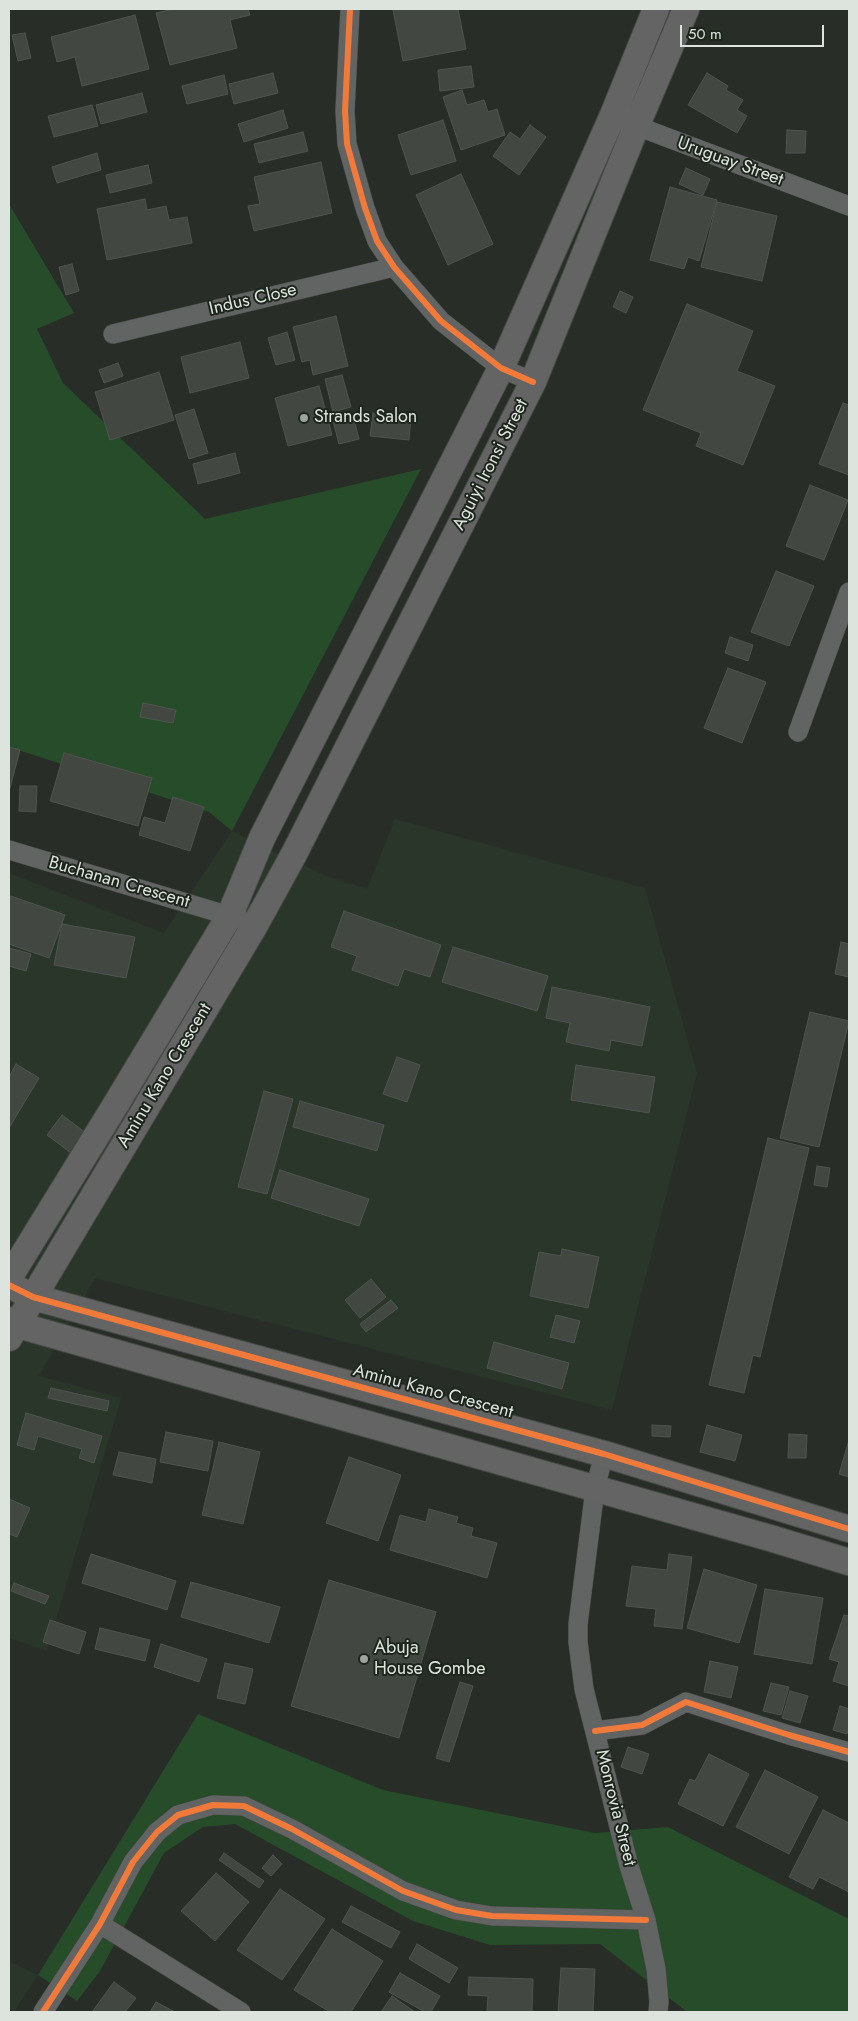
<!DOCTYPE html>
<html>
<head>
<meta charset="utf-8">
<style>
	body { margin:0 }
	#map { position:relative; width:858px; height:2021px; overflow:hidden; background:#282d28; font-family:Jost,sans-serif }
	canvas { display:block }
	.frame { position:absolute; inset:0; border:10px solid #dde3dd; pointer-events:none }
	.scale { position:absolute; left:680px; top:25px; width:144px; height:22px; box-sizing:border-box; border:2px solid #dde3dd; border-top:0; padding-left:6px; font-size:15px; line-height:18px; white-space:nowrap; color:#dde3dd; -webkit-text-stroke:4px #1d251d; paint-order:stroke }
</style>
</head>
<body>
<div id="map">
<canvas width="858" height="2021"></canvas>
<div class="frame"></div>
<div class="scale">50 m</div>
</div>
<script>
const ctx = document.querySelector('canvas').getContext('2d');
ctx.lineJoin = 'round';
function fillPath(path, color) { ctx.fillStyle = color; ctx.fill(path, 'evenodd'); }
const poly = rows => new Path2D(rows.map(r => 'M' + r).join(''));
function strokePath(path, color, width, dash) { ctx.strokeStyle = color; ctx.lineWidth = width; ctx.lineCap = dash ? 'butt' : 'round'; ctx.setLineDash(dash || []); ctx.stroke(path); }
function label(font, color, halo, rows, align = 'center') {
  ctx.font = font + ' Jost,sans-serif'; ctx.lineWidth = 4; ctx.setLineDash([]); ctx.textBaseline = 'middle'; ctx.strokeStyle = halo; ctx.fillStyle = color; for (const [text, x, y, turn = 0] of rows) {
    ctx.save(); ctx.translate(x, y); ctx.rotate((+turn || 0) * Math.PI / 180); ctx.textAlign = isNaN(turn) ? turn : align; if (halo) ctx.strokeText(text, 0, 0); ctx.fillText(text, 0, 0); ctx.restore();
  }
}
fillPath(poly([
	[395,819,645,888,697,1073,612,1410,95,1278,39,1376,121,1398,47,1651,9,1638,9,873,164,933,232,831,324,875,367,889],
	[9,1961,38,1975,14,2012,9,2012]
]), '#2a362a');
fillPath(poly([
	[9,204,74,313,37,329,63,383,205,519,421,469,232,831,209,812,9,747],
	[198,1714,383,1790,595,1833,668,1827,849,1919,849,2012,687,2012,600,1944,490,1945,413,1921,235,1824,203,1827,164,1853,100,1971,77,2001,38,1975]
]), '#274c29');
const building = poly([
	[174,9,248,9,250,15,230,20,237,48,170,65,156,13,174,9],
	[398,9,458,9,466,49,403,61,393,10,398,9],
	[135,15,149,69,82,86,75,57,57,62,51,37,135,15],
	[25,33,31,58,18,61,12,35,25,33],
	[471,66,474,87,440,91,438,70,471,66],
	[273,73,278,93,234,104,229,84,273,73],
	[707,73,728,86,726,90,743,100,737,110,747,116,737,133,688,105,707,73],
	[224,75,228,94,187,104,182,86,224,75],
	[462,90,467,105,484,100,488,112,497,109,505,135,461,150,443,97,462,90],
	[142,93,147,112,101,124,96,105,142,93],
	[92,105,98,126,54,137,48,116,92,105],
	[283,110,288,128,244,142,238,124,283,110],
	[443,120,456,161,411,175,398,135,443,120],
	[530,125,546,137,519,175,493,156,510,132,520,139,530,125],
	[787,130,806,131,805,153,786,153,787,130],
	[303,132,308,151,259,163,254,144,303,132],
	[97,153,101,170,57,183,52,167,97,153],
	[321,162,332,213,254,231,248,206,260,204,254,177,321,162],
	[148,165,152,183,110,193,106,175,148,165],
	[686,168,710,179,703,195,679,184,686,168],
	[461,174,493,244,448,265,416,195,461,174],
	[670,187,717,200,699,261,688,257,684,269,650,260,670,187],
	[145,199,147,210,166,206,169,220,187,217,192,243,107,260,97,209,145,199],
	[717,202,777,216,762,281,701,267,717,202],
	[72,264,79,291,66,295,59,267,72,264],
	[620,291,633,297,626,313,613,307,620,291],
	[687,304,753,331,737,371,775,386,743,465,696,446,701,433,643,410,687,304],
	[336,316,348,366,313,375,310,360,302,362,293,327,336,316],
	[287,332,295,360,276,365,268,338,287,332],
	[240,342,249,378,190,393,181,357,240,342],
	[118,363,123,376,104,383,99,370,118,363],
	[159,372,174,420,110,440,95,392,159,372],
	[342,375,351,407,333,412,325,379,342,375],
	[319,386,332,435,288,446,275,398,319,386],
	[843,403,849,405,849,475,819,464,843,403],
	[194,409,208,453,189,459,175,415,194,409],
	[373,413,411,417,409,440,370,436,373,413],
	[353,416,359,439,339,444,333,421,353,416],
	[235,453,240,473,198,484,193,464,235,453],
	[810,485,848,500,824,560,786,546,810,485],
	[776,571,814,586,789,646,751,632,776,571],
	[730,637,753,645,748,661,725,653,730,637],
	[728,668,766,682,742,743,704,728,728,668],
	[143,703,176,710,173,723,140,717,143,703],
	[9,747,20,750,9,792,9,747],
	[64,753,152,778,138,826,50,801,64,753],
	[20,786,37,786,36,812,19,811,20,786],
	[173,797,204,807,190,851,139,835,144,817,165,823,173,797],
	[11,896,65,915,49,958,9,944,9,903,11,896],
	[344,911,441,945,430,977,404,969,398,986,352,970,357,956,331,947,344,911],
	[62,924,135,937,126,978,54,965,62,924],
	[841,942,849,944,849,977,835,974,841,942],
	[453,947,548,976,537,1011,442,982,453,947],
	[9,948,31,954,26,971,9,966,9,948],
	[552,987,650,1007,642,1046,611,1040,609,1051,566,1042,570,1023,546,1018,552,987],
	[810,1012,849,1021,819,1147,780,1138,810,1012],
	[397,1057,420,1065,407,1102,383,1094,397,1057],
	[16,1064,39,1078,9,1128,9,1077,16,1064],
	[576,1065,655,1077,649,1113,571,1100,576,1065],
	[264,1091,293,1099,267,1194,238,1187,264,1091],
	[300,1101,384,1125,377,1151,293,1127,300,1101],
	[62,1115,86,1133,71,1153,47,1135,62,1115],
	[768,1138,809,1148,760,1357,753,1355,744,1393,709,1385,768,1138],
	[817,1166,830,1168,827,1187,814,1185,817,1166],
	[280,1170,369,1199,359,1226,271,1198,280,1170],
	[562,1249,599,1257,588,1308,530,1296,539,1252,561,1256,562,1249],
	[371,1279,386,1297,360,1318,345,1300,371,1279],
	[391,1300,398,1308,366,1332,360,1324,391,1300],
	[556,1315,580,1321,574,1343,550,1337,556,1315],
	[494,1342,569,1363,562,1389,487,1368,494,1342],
	[51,1388,109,1401,107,1411,48,1398,51,1388],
	[26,1413,102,1436,94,1463,79,1458,82,1449,38,1436,34,1450,17,1445,26,1413],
	[652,1425,671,1426,670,1437,652,1436,652,1425],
	[707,1425,742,1435,735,1461,700,1452,707,1425],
	[166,1432,213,1441,208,1471,160,1462,166,1432],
	[789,1434,807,1435,806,1458,788,1458,789,1434],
	[849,1440,849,1477,839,1474,849,1440],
	[219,1442,260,1452,243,1524,202,1515,219,1442],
	[119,1452,156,1459,152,1483,113,1475,119,1452],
	[349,1457,401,1475,378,1541,326,1523,349,1457],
	[9,1499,30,1508,17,1537,9,1534,9,1499],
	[429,1509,458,1517,456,1523,473,1528,471,1536,497,1543,487,1578,390,1550,400,1515,426,1522,429,1509],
	[91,1554,176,1581,167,1610,82,1583,91,1554],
	[669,1554,692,1557,682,1629,654,1626,656,1609,626,1606,632,1566,667,1570,669,1554],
	[704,1569,757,1585,739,1643,687,1628,704,1569],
	[329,1580,436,1612,399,1738,291,1706,329,1580],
	[191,1582,280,1607,269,1643,181,1617,191,1582],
	[14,1583,49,1596,45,1604,11,1591,14,1583],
	[765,1589,823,1598,812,1664,754,1654,765,1589],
	[844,1615,849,1616,849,1686,833,1681,839,1662,829,1659,844,1615],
	[50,1620,86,1632,79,1654,43,1642,50,1620],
	[100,1628,150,1640,145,1661,95,1649,100,1628],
	[161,1644,207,1659,199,1682,154,1667,161,1644],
	[710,1661,738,1667,731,1698,704,1692,710,1661],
	[225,1663,253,1669,245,1704,217,1698,225,1663],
	[460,1682,473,1686,449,1762,436,1758,460,1682],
	[771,1683,789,1687,781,1715,763,1711,771,1683],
	[790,1691,808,1696,800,1723,782,1718,790,1691],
	[840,1706,849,1709,849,1726,847,1734,833,1730,840,1706],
	[628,1747,649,1754,642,1774,621,1767,628,1747],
	[709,1754,749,1774,723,1826,678,1804,690,1779,695,1781,709,1754],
	[765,1770,818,1797,789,1854,736,1827,765,1770],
	[823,1810,849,1823,849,1892,819,1877,813,1889,789,1877,823,1810],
	[224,1853,264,1881,259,1888,219,1860,224,1853],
	[273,1855,282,1864,271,1876,262,1868,273,1855],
	[216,1873,249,1902,215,1941,181,1911,216,1873],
	[280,1889,325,1919,282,1980,237,1950,280,1889],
	[351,1906,400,1932,391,1948,342,1922,351,1906],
	[332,1929,383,1961,351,2012,330,2012,294,1990,332,1929],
	[417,1944,458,1968,449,1983,409,1959,417,1944],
	[561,1968,595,1969,593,2012,558,2012,561,1968],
	[400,1973,440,1996,431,2012,425,2012,389,1992,400,1973],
	[469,1977,533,1979,532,2012,487,2012,488,1996,468,1995,469,1977],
	[114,1982,136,1998,125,2012,92,2012,114,1982],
	[392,1996,415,2012,381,2012,392,1996],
	[156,2002,175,2012,150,2012,156,2002]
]);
fillPath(building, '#424742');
strokePath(building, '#505450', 1);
const street = poly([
	[350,9,345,111,347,144,365,208,377,241,394,267,441,321,501,368,533,382],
	[626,122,849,206],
	[113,334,394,267],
	[798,732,849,592],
	[9,850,240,919],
	[604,1454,595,1489,578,1624,578,1642,584,1689,629,1866,646,1920,656,1969,659,2002,658,2012],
	[595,1731,642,1725,686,1702,789,1735,849,1752],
	[100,1924,241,2012],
	[43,2012,100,1924,133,1862,157,1832,178,1815,213,1805,244,1806,292,1829,403,1891,456,1910,492,1916,646,1920]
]);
const secondary = poly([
	[9,1278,113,1109,230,915,262,838,501,368,613,115,656,9],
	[19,1290,33,1297,604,1454,849,1529],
	[9,1320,18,1325,770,1538,849,1562],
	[9,1338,255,925,294,854,533,382,636,127,686,9]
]);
strokePath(street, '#464946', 20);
strokePath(secondary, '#464946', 28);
strokePath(street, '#626363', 19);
strokePath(secondary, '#646464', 26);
strokePath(poly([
	[350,9,345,111,347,144,365,208,377,241,394,267,441,321,501,368,533,382],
	[9,1285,33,1297,604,1454,849,1529],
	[595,1731,642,1725,686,1702,789,1735,849,1752],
	[43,2012,100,1924,133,1862,157,1832,178,1815,213,1805,244,1806,292,1829,403,1891,456,1910,492,1916,646,1920]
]), '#f17a3a', 6);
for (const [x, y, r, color] of [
	[304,418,5,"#9ea39e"],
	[364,1659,5,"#9ea39e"]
]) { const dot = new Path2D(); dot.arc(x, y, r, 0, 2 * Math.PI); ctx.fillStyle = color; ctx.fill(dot); strokePath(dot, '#1d251d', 2); }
label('18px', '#dde3dd', '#1d251d', [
	["Uruguay Street",730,162,20],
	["Indus Close",253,300,-13],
	["Aguiyi Ironsi Street",491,465,-63],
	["Buchanan Crescent",119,883,16],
	["Aminu Kano Crescent",165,1076,-59],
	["Aminu Kano Crescent",433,1392,15],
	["Monrovia Street",615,1808,76]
]);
label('18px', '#dde3dd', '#1d251d', [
	["Strands Salon",314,418],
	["Abuja",374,1649],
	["House Gombe",374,1670]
], 'left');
</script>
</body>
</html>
